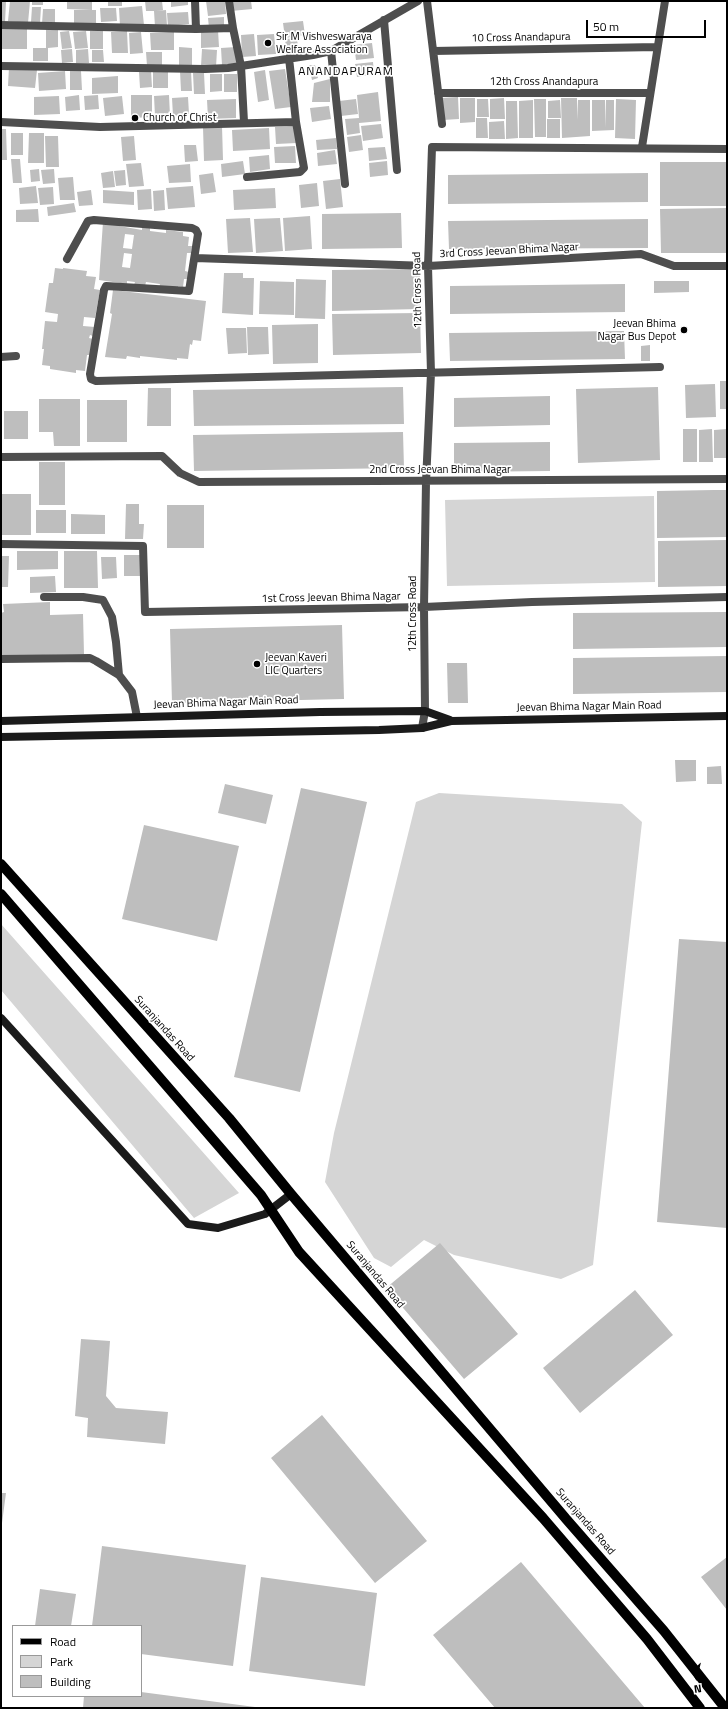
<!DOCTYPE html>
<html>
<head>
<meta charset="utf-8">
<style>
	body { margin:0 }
	#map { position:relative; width:728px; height:1709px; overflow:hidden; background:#fff; font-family:"Titillium Web",sans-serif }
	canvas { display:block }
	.frame { position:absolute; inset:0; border:2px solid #000; pointer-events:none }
	.legend { position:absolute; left:12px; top:1625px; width:130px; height:72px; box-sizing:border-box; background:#fff; border:1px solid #999; margin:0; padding:5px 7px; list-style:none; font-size:12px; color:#000 }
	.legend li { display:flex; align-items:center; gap:8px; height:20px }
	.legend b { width:20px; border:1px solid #999 }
	.north { position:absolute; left:676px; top:1657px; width:40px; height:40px; -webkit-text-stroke:3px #fff; paint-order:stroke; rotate:172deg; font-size:11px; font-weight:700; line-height:16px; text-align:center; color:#000 }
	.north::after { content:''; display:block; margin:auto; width:14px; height:18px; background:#000; clip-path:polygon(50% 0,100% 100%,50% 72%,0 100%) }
	.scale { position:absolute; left:586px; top:20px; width:120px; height:18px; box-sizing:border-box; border:2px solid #000; border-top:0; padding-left:5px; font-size:12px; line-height:14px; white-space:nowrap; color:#000; -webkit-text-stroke:3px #fff; paint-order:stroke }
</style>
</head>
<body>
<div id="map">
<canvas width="728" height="1709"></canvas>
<div class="frame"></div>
<ul class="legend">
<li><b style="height:5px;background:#000"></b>Road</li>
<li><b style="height:11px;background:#d5d5d5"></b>Park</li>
<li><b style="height:11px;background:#bebebe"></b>Building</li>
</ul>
<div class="north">N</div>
<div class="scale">50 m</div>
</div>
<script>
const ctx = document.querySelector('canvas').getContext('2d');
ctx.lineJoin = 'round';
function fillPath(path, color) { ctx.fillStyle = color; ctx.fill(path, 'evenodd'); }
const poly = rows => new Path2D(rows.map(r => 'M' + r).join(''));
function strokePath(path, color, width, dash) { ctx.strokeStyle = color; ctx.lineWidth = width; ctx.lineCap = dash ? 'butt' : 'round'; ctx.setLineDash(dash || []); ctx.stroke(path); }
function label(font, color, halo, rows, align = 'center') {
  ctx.font = font + ' "Titillium Web",sans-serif'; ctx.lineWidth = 3.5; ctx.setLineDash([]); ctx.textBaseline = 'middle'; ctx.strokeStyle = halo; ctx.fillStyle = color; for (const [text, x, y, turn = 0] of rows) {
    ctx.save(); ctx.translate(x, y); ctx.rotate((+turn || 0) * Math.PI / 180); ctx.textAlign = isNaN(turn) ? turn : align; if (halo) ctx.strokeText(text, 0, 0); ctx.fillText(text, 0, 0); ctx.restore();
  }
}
fillPath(poly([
	[654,496,655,582,447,586,445,500],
	[439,793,622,804,642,822,593,1265,561,1279,454,1255,424,1240,391,1267,374,1258,325,1182,334,1133,416,802],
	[1,924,239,1193,194,1218,1,990]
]), '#d5d5d5');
fillPath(poly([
	[10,1,30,1,28,23,8,21],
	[32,1,43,1,43,5,32,5],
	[67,1,92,1,92,10,67,9],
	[108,1,122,1,122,6,108,6],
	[145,1,162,1,163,10,156,11,166,10,167,26,155,27,154,11,146,11],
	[171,1,188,1,188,5,171,7],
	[206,1,225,1,226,14,208,16],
	[230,1,251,1,252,9,231,11],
	[1,2,6,2,5,22,1,21],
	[142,6,144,25,120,26,119,8],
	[32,7,41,7,40,23,31,22],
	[100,8,116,8,117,21,101,22],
	[43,9,55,9,55,24,42,24],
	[74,10,96,10,96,24,74,23],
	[188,12,189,24,168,26,167,13],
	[224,17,224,27,209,28,208,18],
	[303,21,305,35,285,38,283,23],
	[1,29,27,29,27,49,1,49],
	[46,29,58,29,58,47,48,48,48,61,33,61,33,48,46,48],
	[103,30,103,49,90,49,90,31],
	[218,30,219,47,201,48,201,31],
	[69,31,72,48,62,49,60,32],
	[86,31,88,48,75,49,73,32],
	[127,31,128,53,112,53,111,32],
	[141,32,143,53,130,54,129,33],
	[174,32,174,50,151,50,150,33],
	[254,34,256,56,242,57,241,35],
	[274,34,276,54,258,55,257,35],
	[297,38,299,56,287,57,285,39],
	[372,43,374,58,356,60,354,45],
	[179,47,192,48,192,65,179,65],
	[236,47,237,64,222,65,221,48],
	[72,49,73,62,62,63,61,50],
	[88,49,89,63,76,63,76,50],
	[202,49,217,50,216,67,201,66],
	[92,50,103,50,104,62,92,62],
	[146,52,162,52,162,66,147,66],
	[373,62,374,74,357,77,355,64],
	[309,65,315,65,318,78,312,80],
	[9,67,37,70,35,88,8,86],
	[285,69,291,107,275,109,269,71],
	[265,70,269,100,258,102,254,72],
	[65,71,66,89,39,91,38,73],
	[70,71,81,71,82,90,70,90],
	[151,71,152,87,140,88,139,72],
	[153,71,168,71,168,88,153,88],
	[180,71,191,71,192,91,181,91],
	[193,73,204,73,205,94,194,94],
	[210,74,222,74,222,91,210,92],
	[224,74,237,74,237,92,224,92],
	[118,76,118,93,92,94,92,78],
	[330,79,330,102,312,102,314,83],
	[378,92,381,121,359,123,360,133,347,135,345,119,359,118,357,95],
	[79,95,80,110,66,111,65,97],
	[98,95,99,109,85,110,84,96],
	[131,95,152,95,152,117,131,118],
	[169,95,170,116,155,116,154,96],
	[59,96,60,114,34,115,34,97],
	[122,96,124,114,105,116,103,98],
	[188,97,189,114,173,116,172,98],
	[458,97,459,119,443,120,441,98],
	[460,98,475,98,475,122,460,123],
	[504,98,505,119,490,119,490,99],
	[561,98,577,98,577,120,578,100,590,100,590,136,562,138],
	[236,99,236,118,208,119,207,100],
	[356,99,358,114,341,116,339,101],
	[477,99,488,99,489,117,477,117],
	[534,99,546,99,546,137,535,137],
	[616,99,636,100,635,139,615,138],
	[533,100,533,138,519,138,519,101],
	[560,100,561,118,548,118,548,101],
	[592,100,605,100,606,128,606,100,614,100,614,130,592,131],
	[506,101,517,101,518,138,506,139],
	[329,106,331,119,312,122,310,108],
	[476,118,487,118,488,138,476,138],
	[547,119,560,119,560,138,547,138],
	[504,121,505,139,489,139,489,122],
	[381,124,383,138,363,141,361,126],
	[222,126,223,160,204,161,203,127],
	[296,126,297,143,276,144,275,127],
	[269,128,270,149,233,151,232,130],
	[1,129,6,129,7,160,1,160],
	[11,133,23,133,23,155,11,155],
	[29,133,44,133,44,163,28,163],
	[361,135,363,150,349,152,347,137],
	[45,136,58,136,59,167,46,167],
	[134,136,136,160,123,161,121,137],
	[336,138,337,149,317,150,316,140],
	[184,145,196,145,198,161,185,162],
	[295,146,296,163,275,163,274,147],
	[385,147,387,159,369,161,368,148],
	[335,150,337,164,318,166,317,153],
	[269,155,270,169,250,172,249,157],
	[11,159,20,159,22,183,13,183],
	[243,161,245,174,222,177,221,164],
	[387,161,388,175,370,177,369,163],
	[660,162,727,162,727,206,660,206],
	[141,163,144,186,129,187,126,164],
	[190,164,191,182,169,183,167,166],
	[39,169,40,181,31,182,30,170],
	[54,169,55,183,43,184,41,170],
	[125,170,126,185,116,186,114,171],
	[113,171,115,187,103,188,101,173],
	[213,173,216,192,201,194,199,175],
	[648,173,648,202,448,204,448,175],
	[73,177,75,200,60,200,58,178],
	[340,179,343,207,326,209,323,181],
	[317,183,319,206,301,208,299,185],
	[36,186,38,203,20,204,19,188],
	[193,186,195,207,168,209,166,188],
	[53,187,54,204,40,205,38,188],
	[275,188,276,208,234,210,233,190],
	[151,189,152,209,138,210,137,190],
	[91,190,93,205,79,206,77,192],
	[103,190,134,192,134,205,103,203],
	[164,190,165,210,154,211,153,191],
	[74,203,76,212,48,216,47,207],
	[727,208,727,253,661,253,660,209],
	[38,209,39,222,16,222,16,210],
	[401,213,402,248,322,249,322,214],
	[310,216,312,249,285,251,283,218],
	[250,218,253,252,228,253,226,219],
	[280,218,283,251,256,253,254,219],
	[648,219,648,248,449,249,448,221],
	[103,222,119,224,119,226,142,230,142,227,150,228,150,231,166,233,166,230,183,232,183,236,189,237,188,246,192,246,191,253,187,253,185,271,189,272,188,279,184,279,183,287,178,286,178,290,159,288,160,284,146,282,145,286,134,285,135,282,127,281,127,284,99,280],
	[125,234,134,235,132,249,123,248],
	[124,253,132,254,130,268,122,267],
	[55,268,63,269,63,268,87,271,86,276,96,277,94,289,100,290,95,318,84,317,83,326,95,327,93,336,90,335,89,338,93,339,91,355,87,355,85,371,76,370,76,373,50,369,50,366,42,365,44,349,42,349,45,321,57,322,58,314,45,312,49,283,53,283],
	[420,269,420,309,332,311,332,270],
	[224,273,243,273,243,278,254,278,253,315,222,313],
	[296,279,326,280,325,319,295,318],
	[260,281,294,282,294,315,259,314],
	[654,281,689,281,689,292,654,293],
	[625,284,625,312,450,314,450,286],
	[113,290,206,301,201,341,193,340,192,345,190,344,188,359,177,358,177,360,140,356,140,358,127,356,126,359,105,357,112,314,110,313],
	[420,313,421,353,333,355,332,314],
	[318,324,318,363,273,364,272,325],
	[247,327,268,327,269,354,248,355],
	[226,328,246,328,247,353,228,354],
	[624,331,625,359,450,361,449,333],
	[650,345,650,361,641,361,641,346],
	[720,381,727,381,727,409,720,409],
	[715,384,716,417,686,418,685,385],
	[403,387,404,424,194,426,193,390],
	[658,387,660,460,578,463,576,389],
	[148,388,171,388,171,426,147,426],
	[550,396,550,425,454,427,454,398],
	[39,399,80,399,80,446,54,446,53,432,39,432],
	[87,400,127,400,127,442,87,442],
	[4,411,28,411,28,439,4,439],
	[683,429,697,429,697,462,683,462],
	[712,429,713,462,699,462,699,430],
	[727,429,727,458,714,458,714,430],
	[403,432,404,468,194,471,193,435],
	[550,442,550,471,454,472,454,443],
	[39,462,65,462,65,505,39,505],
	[714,490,727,490,727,537,657,538,657,491],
	[1,494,31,494,31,535,1,535],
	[126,504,139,504,139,524,144,524,143,539,125,539],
	[167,505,204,505,204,548,167,548],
	[36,510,66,510,66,533,36,533],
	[71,514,105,515,105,534,71,534],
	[727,540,727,586,658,587,658,541],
	[17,551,58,551,58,569,17,570],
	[64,551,97,551,98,588,64,588],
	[124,555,141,555,141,576,124,576],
	[1,556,9,556,8,587,1,587],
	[101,557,116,557,117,578,102,579],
	[55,576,56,592,30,593,30,577],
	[50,602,50,615,83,614,84,654,1,656,1,613,4,612,3,604],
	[727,612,727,647,573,649,573,613],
	[342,625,344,699,172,703,170,629],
	[727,656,727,692,573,694,573,658],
	[447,663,467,663,468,703,448,703],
	[675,760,696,760,696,781,676,782],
	[721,766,722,784,707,784,707,767],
	[225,784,273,795,266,824,218,813],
	[301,788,367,802,300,1092,234,1077],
	[144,825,239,846,217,941,122,919],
	[679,939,727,942,727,1228,657,1222],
	[440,1243,518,1334,464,1379,386,1288],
	[635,1290,673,1335,580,1413,543,1368],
	[81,1339,110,1341,106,1396,116,1408,168,1412,165,1444,87,1437,88,1418,75,1416],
	[322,1415,427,1541,375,1583,271,1458],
	[1,1493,6,1493,2,1523,1,1523],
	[102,1546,246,1565,233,1666,141,1654,141,1626,92,1626],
	[727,1557,727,1610,701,1577],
	[521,1562,645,1708,495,1708,433,1635],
	[261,1577,377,1593,365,1686,249,1671],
	[40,1589,76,1594,71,1626,35,1626],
	[141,1692,255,1707,255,1708,83,1708,84,1696,141,1696]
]), '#bebebe');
strokePath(poly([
	[195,1,196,29],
	[229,1,233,28,241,66,244,122],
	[427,1,442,124],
	[384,20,397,170],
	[1,25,196,29,233,28],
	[331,51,345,184],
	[433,51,657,47],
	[1,66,205,69,228,68,313,55,331,51,418,1],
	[438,93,649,93],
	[1,122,100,127,296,122],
	[642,147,665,1],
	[247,177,300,172,304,168,296,122,289,58],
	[195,258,428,266,641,254,674,266,727,266],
	[67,259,88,221,94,220,192,228,196,230,198,234,189,291,106,286,104,290,90,374,91,379,96,381,660,367],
	[1,357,16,356],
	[1,457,162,456,180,473,199,482,727,479],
	[1,544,143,546,145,612,424,607,532,602,727,597],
	[44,597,83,597,103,600,112,617,116,642,119,675],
	[1,659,90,658,96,661,119,675,132,692,137,717],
	[422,728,425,711,424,607,426,482,431,373,428,266,432,147,727,149]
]), '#4e4e4e', 8);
strokePath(poly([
	[1,721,320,712,425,711,450,720],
	[1,737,379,730,422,728,451,721,727,716],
	[1,1018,188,1224,218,1228,265,1214,291,1194]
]), '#1b1b1b', 8);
strokePath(poly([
	[1,864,229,1118,291,1194,567,1520,664,1631,725,1708],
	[1,894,261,1195,299,1252,543,1518,647,1639,700,1708]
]), '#000', 10);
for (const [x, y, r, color] of [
	[268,43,4,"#000"],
	[135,118,4,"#000"],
	[684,330,4,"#000"],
	[257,664,4,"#000"]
]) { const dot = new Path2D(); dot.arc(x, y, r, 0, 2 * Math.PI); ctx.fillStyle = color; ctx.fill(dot); strokePath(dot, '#fff', 1.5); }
label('11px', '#000', '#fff', [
	["Sir M Vishveswaraya",276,37],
	["Welfare Association",276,50],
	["Church of Christ",143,118],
	["Jeevan Bhima",676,324,"right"],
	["Nagar Bus Depot",676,337,"right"],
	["Jeevan Kaveri",265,658],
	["LIC Quarters",265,671]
], 'left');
label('11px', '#000', '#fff', [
	["10 Cross Anandapura",521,38,-1],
	["12th Cross Anandapura",544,82],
	["3rd Cross Jeevan Bhima Nagar",509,251,-3],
	["12th Cross Road",418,290,-91],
	["2nd Cross Jeevan Bhima Nagar",440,470],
	["1st Cross Jeevan Bhima Nagar",331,598,-1],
	["12th Cross Road",413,614,-90],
	["Jeevan Bhima Nagar Main Road",226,703,-2],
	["Jeevan Bhima Nagar Main Road",589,707,-1],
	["Suranjandas Road",164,1029,48],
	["Suranjandas Road",375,1275,50],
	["Suranjandas Road",585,1522,49]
]);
ctx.letterSpacing = '1px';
label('12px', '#000', '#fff', [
	["ANANDAPURAM",346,72]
]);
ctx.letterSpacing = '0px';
</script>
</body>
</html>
